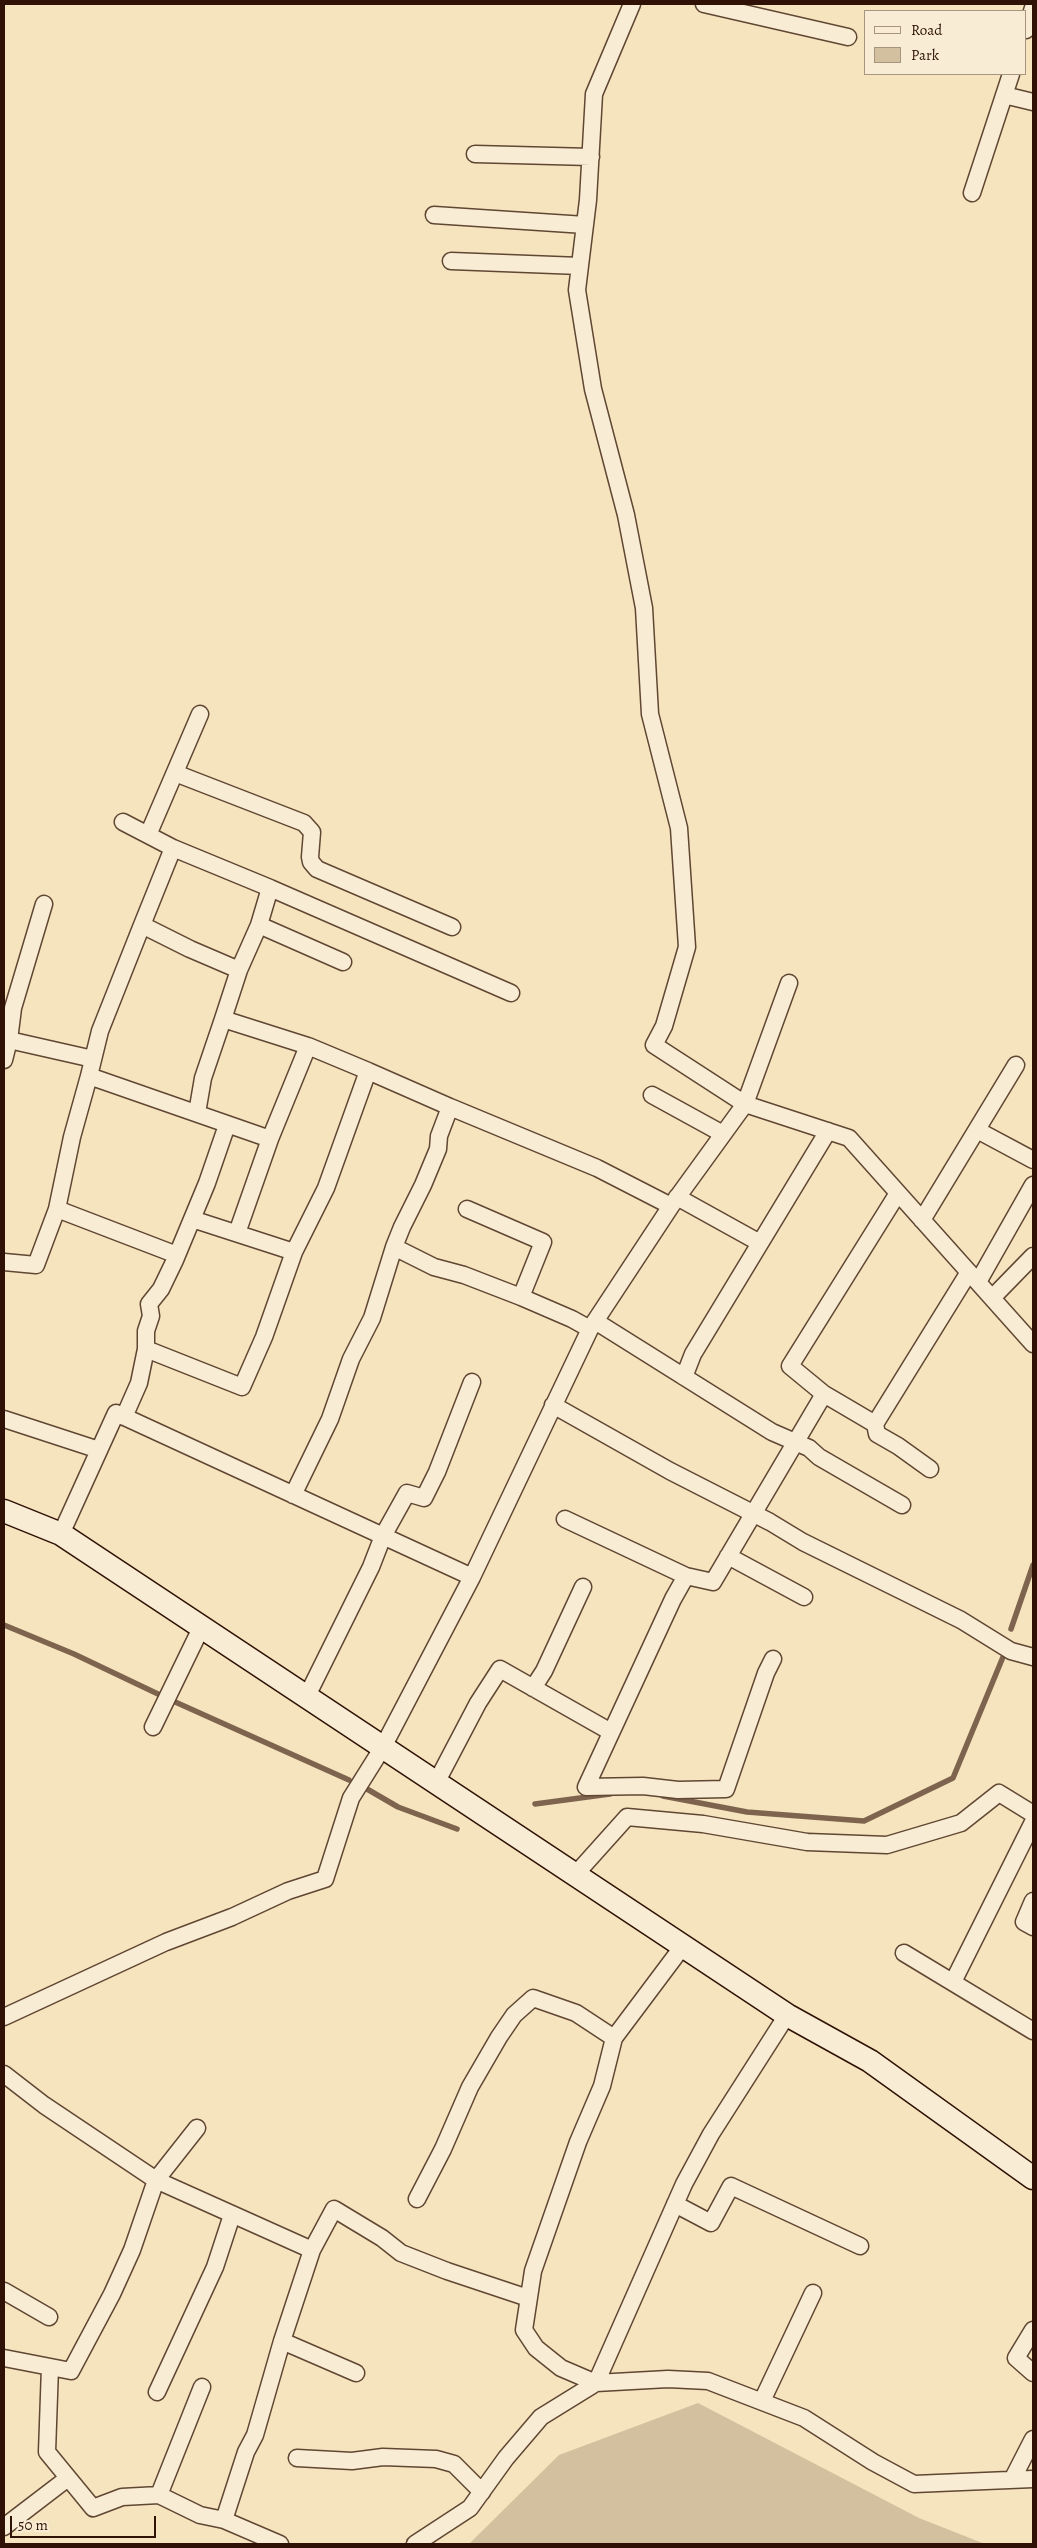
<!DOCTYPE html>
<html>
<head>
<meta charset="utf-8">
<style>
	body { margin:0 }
	#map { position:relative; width:1037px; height:2548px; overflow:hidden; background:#f5e4bd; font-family:Alegreya,serif }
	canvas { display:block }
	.frame { position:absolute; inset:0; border:5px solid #2f1105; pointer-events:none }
	.legend { position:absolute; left:864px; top:10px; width:162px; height:65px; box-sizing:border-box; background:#f8edd4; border:1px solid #a89581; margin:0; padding:6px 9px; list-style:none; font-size:15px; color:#2f1105 }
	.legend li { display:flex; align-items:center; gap:10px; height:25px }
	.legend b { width:25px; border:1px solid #a89581 }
	.scale { position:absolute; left:10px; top:2516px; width:146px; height:22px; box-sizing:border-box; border:2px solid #2f1105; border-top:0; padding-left:6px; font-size:15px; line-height:18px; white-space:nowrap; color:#2f1105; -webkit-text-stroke:4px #f8edd4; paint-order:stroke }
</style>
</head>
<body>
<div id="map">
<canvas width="1037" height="2548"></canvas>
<div class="frame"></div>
<ul class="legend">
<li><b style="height:6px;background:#f8edd4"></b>Road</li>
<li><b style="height:14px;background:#d3c09e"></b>Park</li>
</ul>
<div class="scale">50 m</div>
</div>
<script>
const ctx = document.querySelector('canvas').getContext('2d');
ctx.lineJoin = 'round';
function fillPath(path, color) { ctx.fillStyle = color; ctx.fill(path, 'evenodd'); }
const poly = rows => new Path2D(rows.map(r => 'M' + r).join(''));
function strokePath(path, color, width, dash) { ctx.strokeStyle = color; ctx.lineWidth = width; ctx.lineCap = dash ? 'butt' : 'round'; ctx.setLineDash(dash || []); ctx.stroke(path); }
fillPath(poly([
	[698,2403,919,2518,985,2544,469,2544,559,2455]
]), '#d3c09e');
strokePath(poly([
	[4,1625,74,1654,158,1694],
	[1011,1629,1033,1565],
	[173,1701,349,1780],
	[367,1789,398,1807,457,1829],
	[663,1796,747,1812,864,1821,953,1778,1003,1657],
	[535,1804,610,1794]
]), '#7e644e', 5.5);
const street = poly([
	[704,4,848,37],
	[1026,30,1033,8],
	[1004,95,1033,102],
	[475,154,591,157],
	[972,193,1011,74],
	[434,215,585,225],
	[451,261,580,266],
	[175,773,304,823,312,832,310,857,311,862,317,869,452,927],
	[123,822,173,848,142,925],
	[148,835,200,714],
	[173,848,270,888,259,925],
	[270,888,511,993],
	[239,970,259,925,343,962],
	[789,983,745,1104,849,1138,1033,1344],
	[9,1040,13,1008,44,904],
	[4,1060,9,1040,93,1059],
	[368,1071,450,1107],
	[89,1076,100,1031,142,925,190,949,239,970,223,1019],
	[652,1095,723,1134],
	[197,1113,203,1078,223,1019,308,1046,270,1139],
	[977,1130,1033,1160],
	[677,1197,760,1243],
	[57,1209,177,1255],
	[467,1209,543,1242,521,1297],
	[922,1220,1016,1065],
	[394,1247,402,1227,423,1185,438,1149,439,1136,450,1107,597,1168,671,1206],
	[294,1252,326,1188,368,1071,308,1046],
	[4,1262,36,1265,57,1209,72,1137,89,1076,270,1139,237,1233],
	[978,1282,1033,1185],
	[992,1298,1033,1256],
	[595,1321,772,1432,809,1448,819,1457,902,1505],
	[146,1349,242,1387,264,1337,294,1252,192,1219],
	[684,1377,693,1354,828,1131],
	[824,1394,875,1424],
	[553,1405,670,1471,770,1522,803,1542,961,1620,1011,1651,1033,1657],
	[124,1417,139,1383,146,1349,146,1331,151,1316,149,1304,161,1289,175,1260,207,1183,227,1125],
	[4,1419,99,1450],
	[930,1469,898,1446,877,1434,875,1424,969,1272],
	[293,1495,330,1419,351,1359,372,1318,394,1247,434,1267,464,1275,521,1297,572,1319,590,1329],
	[565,1519,686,1576,713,1582,824,1394,790,1366,898,1193],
	[61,1534,116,1413,472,1577],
	[728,1556,804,1597],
	[686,1576,673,1599,586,1787,643,1786,678,1790,726,1789,766,1673,773,1659],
	[533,1688,544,1671,583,1587],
	[307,1696,371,1567,383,1536,407,1493,424,1498,437,1472,472,1382],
	[153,1727,202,1626],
	[436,1783,478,1703,500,1669,611,1732],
	[575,1875,627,1817,703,1824,807,1842,887,1845,961,1823,999,1793,1033,1814],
	[1033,1901,1024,1922,1033,1927],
	[904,1953,1033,2031],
	[953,1982,1033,1822],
	[4,2017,166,1942,232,1917,288,1891,325,1879,351,1798,383,1747,472,1577,590,1329,671,1206,745,1104,654,1045,664,1026,687,947,679,828,650,714,644,608,626,515,593,389,577,290,588,200,594,94,632,4],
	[614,2038,683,1946],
	[4,2074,44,2105,156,2180,312,2250],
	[417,2199,443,2149,470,2087,499,2037,514,2015,533,1998,576,2013,614,2038,602,2086,578,2142,533,2271,524,2330,536,2348,561,2368,596,2383,684,2184,711,2134,787,2015],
	[675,2204,711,2223,731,2186,860,2246],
	[4,2291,49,2317],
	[1033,2330,1016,2358,1033,2373],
	[282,2341,356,2373],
	[4,2358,71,2371,112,2294,132,2250,156,2180,197,2128],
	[50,2367,47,2452,93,2508,122,2497,159,2495,200,2515,224,2520,280,2544],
	[157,2392,215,2267,232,2215],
	[762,2401,813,2293],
	[297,2458,352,2461,383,2457,436,2459,454,2464,482,2492],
	[1012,2480,1033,2439],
	[159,2495,202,2387],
	[224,2520,246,2452,255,2435,282,2341,312,2250,334,2209,382,2238,401,2253,447,2271,528,2298],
	[4,2527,68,2478],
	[415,2544,470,2508,506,2458,541,2417,596,2383,668,2379,708,2381,804,2418,873,2462,914,2484,1033,2479]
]);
const secondary = poly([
	[4,1511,61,1534,787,2015,870,2061,1033,2178]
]);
strokePath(street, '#604633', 19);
strokePath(secondary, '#2f1105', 25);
strokePath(street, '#f8edd4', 16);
strokePath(secondary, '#f8edd4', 22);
</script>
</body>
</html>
